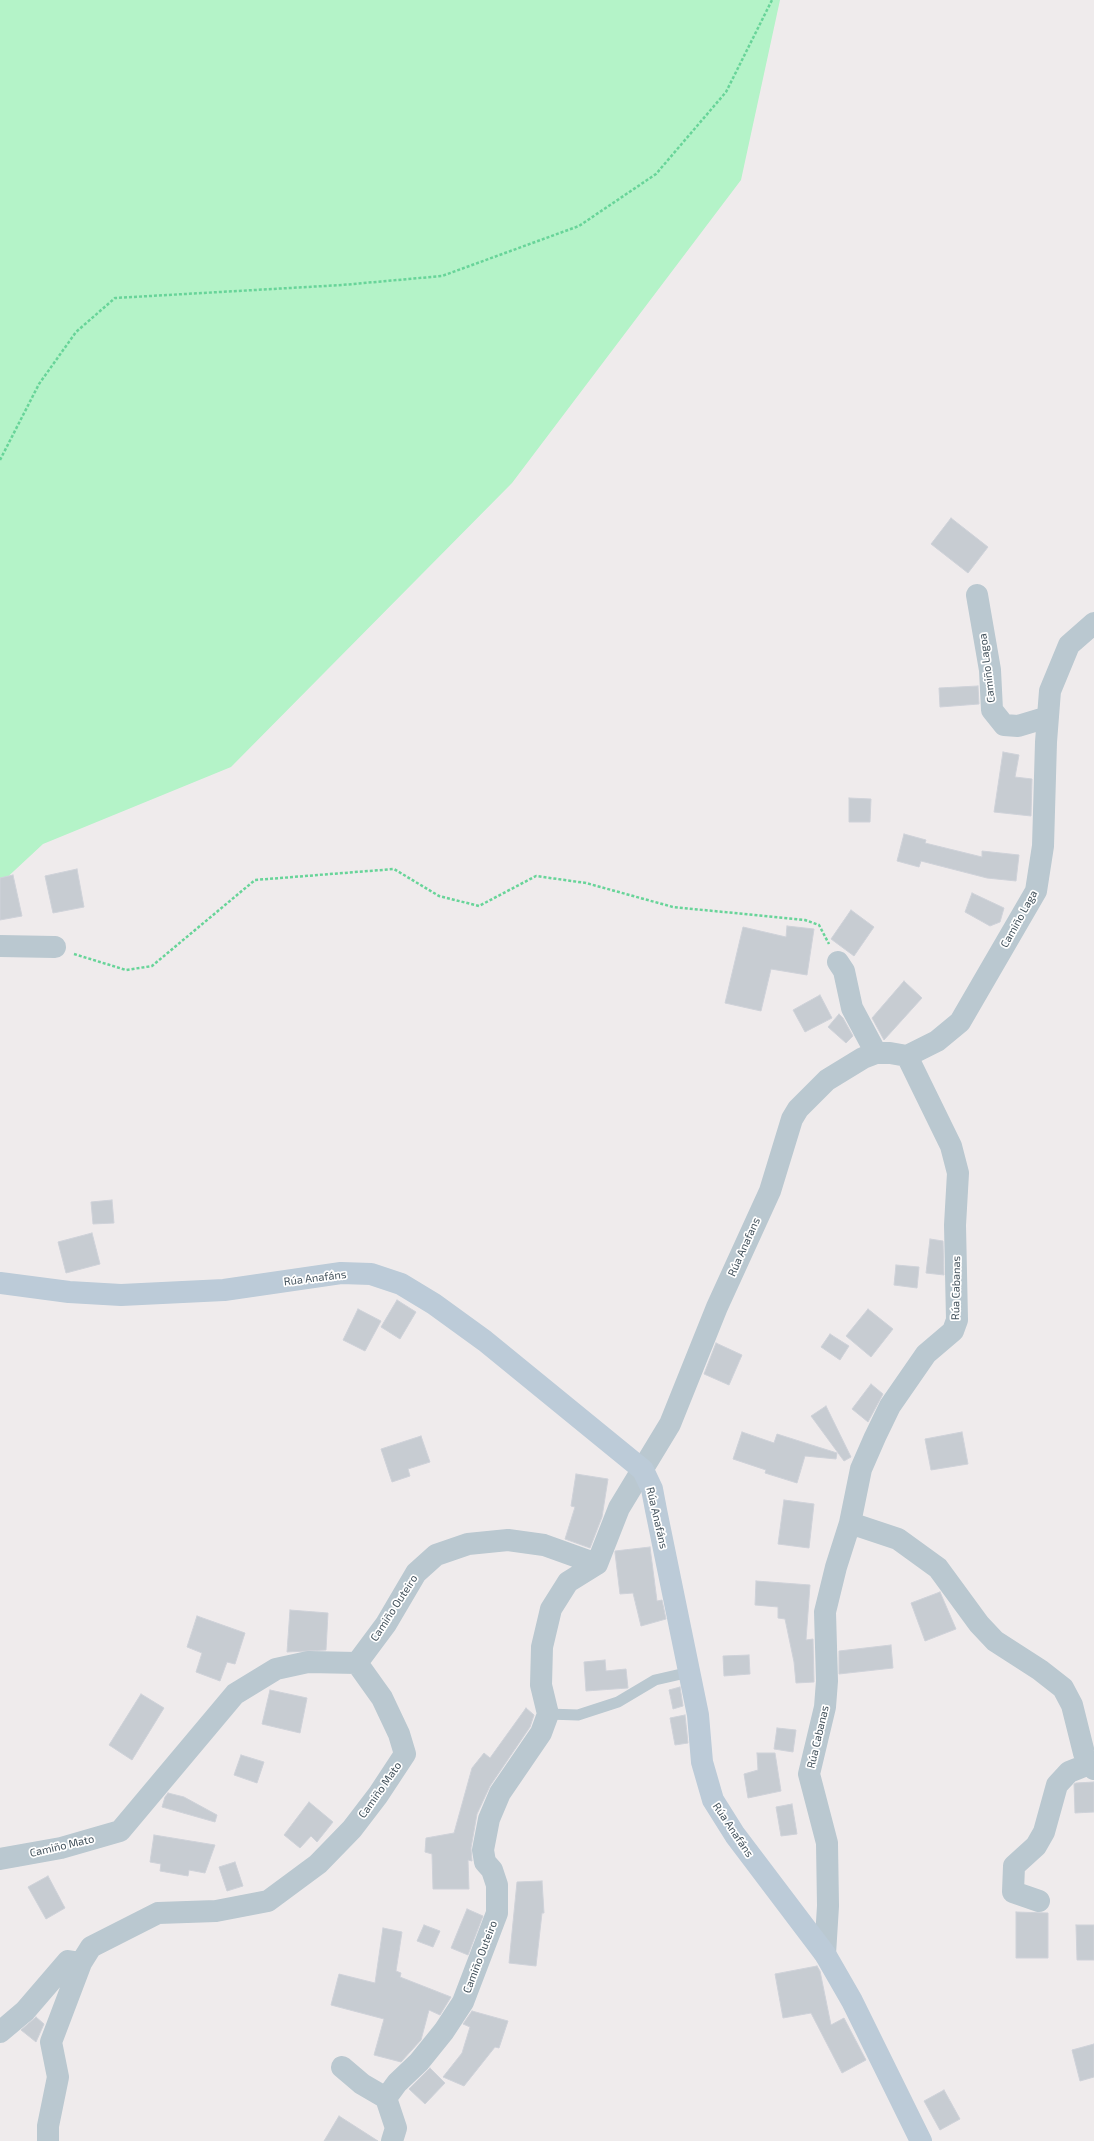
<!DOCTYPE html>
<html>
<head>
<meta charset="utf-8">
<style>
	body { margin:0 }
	canvas { display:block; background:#efebec }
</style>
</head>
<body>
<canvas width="1094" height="2141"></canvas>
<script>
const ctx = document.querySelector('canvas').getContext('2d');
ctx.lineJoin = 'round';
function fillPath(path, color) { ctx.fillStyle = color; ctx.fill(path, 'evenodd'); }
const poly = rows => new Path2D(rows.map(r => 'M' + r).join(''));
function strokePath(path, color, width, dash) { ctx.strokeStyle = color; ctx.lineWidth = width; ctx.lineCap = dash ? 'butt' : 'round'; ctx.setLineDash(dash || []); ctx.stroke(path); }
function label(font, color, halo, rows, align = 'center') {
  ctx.font = font + ' "Exo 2",sans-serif'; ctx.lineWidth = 3.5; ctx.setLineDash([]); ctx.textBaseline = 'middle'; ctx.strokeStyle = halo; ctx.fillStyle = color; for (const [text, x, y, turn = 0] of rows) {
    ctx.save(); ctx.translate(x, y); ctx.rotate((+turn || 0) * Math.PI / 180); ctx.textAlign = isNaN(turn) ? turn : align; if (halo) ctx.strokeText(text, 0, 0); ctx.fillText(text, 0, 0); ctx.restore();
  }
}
fillPath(poly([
	[0,0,780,0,741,180,512,483,231,767,43,844,0,884]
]), '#b4f3c8');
const building = poly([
	[951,518,988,547,968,573,931,544,951,518],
	[978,686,979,704,940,707,939,688,978,686],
	[1003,752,1019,755,1015,777,1032,779,1031,816,994,812,1003,752],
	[849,798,871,799,870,822,849,822,849,798],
	[904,834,926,840,925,843,982,857,982,851,1019,855,1016,881,987,878,921,861,919,867,897,861,904,834],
	[77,869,84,907,53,913,45,876,77,869],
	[13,875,22,916,0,920,0,878,13,875],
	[972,893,1004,908,1000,922,990,926,965,912,972,893],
	[851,910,874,927,854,956,831,939,851,910],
	[787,926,814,929,807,975,771,969,761,1011,725,1003,743,927,786,937,787,926],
	[904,981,922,998,884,1040,872,1018,904,981],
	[820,995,832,1018,805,1032,793,1010,820,995],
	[839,1014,843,1018,853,1036,846,1043,828,1027,839,1014],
	[112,1200,114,1223,93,1224,91,1202,112,1200],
	[92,1233,100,1264,66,1273,58,1242,92,1233],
	[930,1239,943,1241,944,1275,926,1273,930,1239],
	[896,1265,919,1267,917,1288,894,1285,896,1265],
	[397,1300,416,1312,400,1339,381,1327,397,1300],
	[358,1309,381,1321,365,1351,343,1340,358,1309],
	[868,1309,893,1329,871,1357,846,1336,868,1309],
	[830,1334,849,1346,840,1360,821,1347,830,1334],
	[716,1343,742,1355,729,1385,704,1374,716,1343],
	[871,1384,883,1394,868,1422,852,1409,871,1384],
	[826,1406,851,1457,844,1461,811,1416,826,1406],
	[742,1432,774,1443,777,1434,837,1453,836,1459,805,1456,797,1483,765,1473,766,1470,733,1459,742,1432],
	[962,1432,968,1464,931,1470,925,1439,962,1432],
	[421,1436,430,1462,408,1469,410,1476,392,1482,381,1449,421,1436],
	[576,1474,608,1479,602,1517,590,1548,565,1539,575,1507,571,1506,576,1474],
	[784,1500,814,1504,809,1548,778,1544,784,1500],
	[650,1547,657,1601,662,1600,666,1619,641,1626,633,1593,620,1594,615,1553,615,1551,650,1547],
	[756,1581,810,1585,806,1640,813,1639,814,1682,796,1683,794,1662,785,1619,778,1618,778,1607,755,1605,756,1581],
	[940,1592,956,1629,925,1641,911,1603,940,1592],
	[290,1610,328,1613,326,1650,287,1652,290,1610],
	[197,1616,245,1633,235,1664,227,1662,220,1681,196,1672,202,1653,187,1647,197,1616],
	[891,1645,893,1668,839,1674,839,1651,891,1645],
	[749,1655,750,1674,724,1676,723,1656,749,1655],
	[605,1660,606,1671,626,1669,628,1688,586,1691,584,1662,605,1660],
	[680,1687,683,1706,673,1709,669,1690,680,1687],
	[270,1690,307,1698,300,1733,262,1724,270,1690],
	[141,1694,164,1708,132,1760,109,1745,141,1694],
	[526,1708,534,1715,530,1727,490,1786,477,1814,471,1848,472,1861,468,1860,469,1889,433,1889,432,1854,425,1852,426,1838,454,1833,472,1768,484,1753,490,1758,526,1708],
	[685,1715,688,1743,675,1745,670,1718,685,1715],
	[777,1728,796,1730,793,1752,774,1749,777,1728],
	[757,1753,775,1753,781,1791,748,1798,744,1774,758,1770,757,1753],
	[241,1755,264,1762,257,1783,234,1775,241,1755],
	[1094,1782,1094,1812,1075,1813,1074,1784,1076,1783,1094,1782],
	[168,1793,184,1797,217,1815,215,1822,162,1807,165,1797,168,1793],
	[309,1802,333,1822,317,1842,311,1836,300,1848,284,1835,309,1802],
	[792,1804,797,1834,781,1836,776,1807,792,1804],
	[154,1835,215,1845,205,1873,189,1870,188,1876,160,1871,161,1864,150,1862,154,1835],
	[235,1862,243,1886,227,1891,219,1867,235,1862],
	[48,1876,65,1908,46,1919,28,1887,48,1876],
	[542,1881,544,1913,542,1913,536,1966,509,1963,517,1882,542,1881],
	[467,1909,483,1916,468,1955,451,1948,467,1909],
	[1016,1912,1048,1913,1048,1958,1016,1958,1016,1912],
	[424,1925,440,1931,433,1947,417,1941,424,1925],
	[1076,1925,1094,1925,1094,1960,1077,1960,1076,1925],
	[383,1928,402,1932,396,1971,401,1973,400,1977,451,1997,440,2015,429,2010,421,2040,401,2062,374,2055,384,2019,331,2005,339,1974,375,1983,383,1928],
	[817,1966,820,1971,831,2025,844,2018,866,2060,842,2073,811,2013,783,2018,775,1974,817,1966],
	[472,2011,508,2021,499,2048,495,2047,464,2086,443,2077,462,2053,470,2027,463,2024,472,2011],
	[36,2017,44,2024,36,2042,21,2030,36,2017],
	[1094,2044,1094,2077,1080,2081,1072,2050,1094,2044],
	[430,2068,445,2083,425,2104,409,2089,430,2068],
	[944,2090,960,2119,940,2130,924,2101,944,2090],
	[339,2116,378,2141,324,2141,339,2116]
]);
fillPath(building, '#c7ccd2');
strokePath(building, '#cfd2d9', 1);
strokePath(poly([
	[0,460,39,384,76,332,115,298,342,285,442,276,579,226,656,174,726,92,772,0],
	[74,954,126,970,152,966,255,880,394,869,439,896,479,906,536,876,586,883,673,907,805,920,819,925,829,944]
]), '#68d499', 2.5, [3, 2]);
strokePath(poly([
	[548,1714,578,1715,618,1702,655,1680,690,1672]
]), '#bac8d0', 11);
strokePath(poly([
	[977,595,990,670,992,710,1004,725,1018,726,1048,717],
	[0,946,55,947],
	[838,962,844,971,852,1008,876,1053],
	[907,1056,937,1041,960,1022,1036,891,1043,846,1046,742,1050,691,1069,645,1094,623],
	[850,1523,898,1539,938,1568,979,1624,995,1641,1040,1670,1063,1688,1072,1705,1084,1753,1094,1769],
	[357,1663,386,1624,416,1573,436,1555,468,1544,508,1540,544,1545,597,1564],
	[0,1859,61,1848,120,1831,235,1694,276,1669,308,1662,357,1663],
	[1039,1901,1013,1892,1014,1866,1036,1846,1044,1832,1057,1785,1069,1772,1089,1764],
	[825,1954,828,1906,827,1843,809,1774,825,1707,827,1681,825,1612,836,1567,850,1523,861,1469,875,1437,890,1406,926,1354,953,1331,957,1320,955,1225,958,1173,951,1146,907,1056],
	[0,2032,25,2011,68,1961,81,1963],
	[342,2067,362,2084,386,2098,396,2128,392,2141],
	[386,2098,397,2083,419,2062,444,2031,463,2002,497,1913,497,1885,492,1870,485,1862,483,1850,489,1819,500,1793,541,1733,548,1714,541,1685,542,1647,551,1609,568,1582,597,1564,619,1508,670,1424,717,1307,770,1191,792,1119,798,1109,827,1080,863,1058,876,1053,890,1053,907,1056],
	[48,2141,48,2126,58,2077,51,2042,81,1963,91,1947,158,1913,216,1911,268,1901,318,1864,352,1829,378,1795,405,1754,399,1734,382,1698,357,1663]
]), '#bac8d0', 22);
strokePath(poly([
	[0,1283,69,1292,121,1295,224,1290,341,1273,371,1274,401,1284,434,1304,485,1341,643,1470,652,1489,656,1510,698,1715,702,1762,713,1800,735,1835,825,1954,852,2001,921,2141]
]), '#bccbd8', 22);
label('11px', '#42515b', '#fff', [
	["Camiño Lagoa",987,668,-97],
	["Camiño Laga",1019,919,-61],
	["Rúa Anafans",744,1247,-66],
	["Rúa Anafáns",315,1278,-7],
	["Rúa Cabanas",956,1288,-89],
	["Rúa Anafáns",657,1518,77],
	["Camiño Outeiro",394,1608,-57],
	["Rúa Cabanas",818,1737,-77],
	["Camiño Mato",380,1790,-55],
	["Rúa Anafáns",733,1830,56],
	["Camiño Mato",62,1846,-13],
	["Camiño Outeiro",480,1957,-69]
]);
</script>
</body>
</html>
